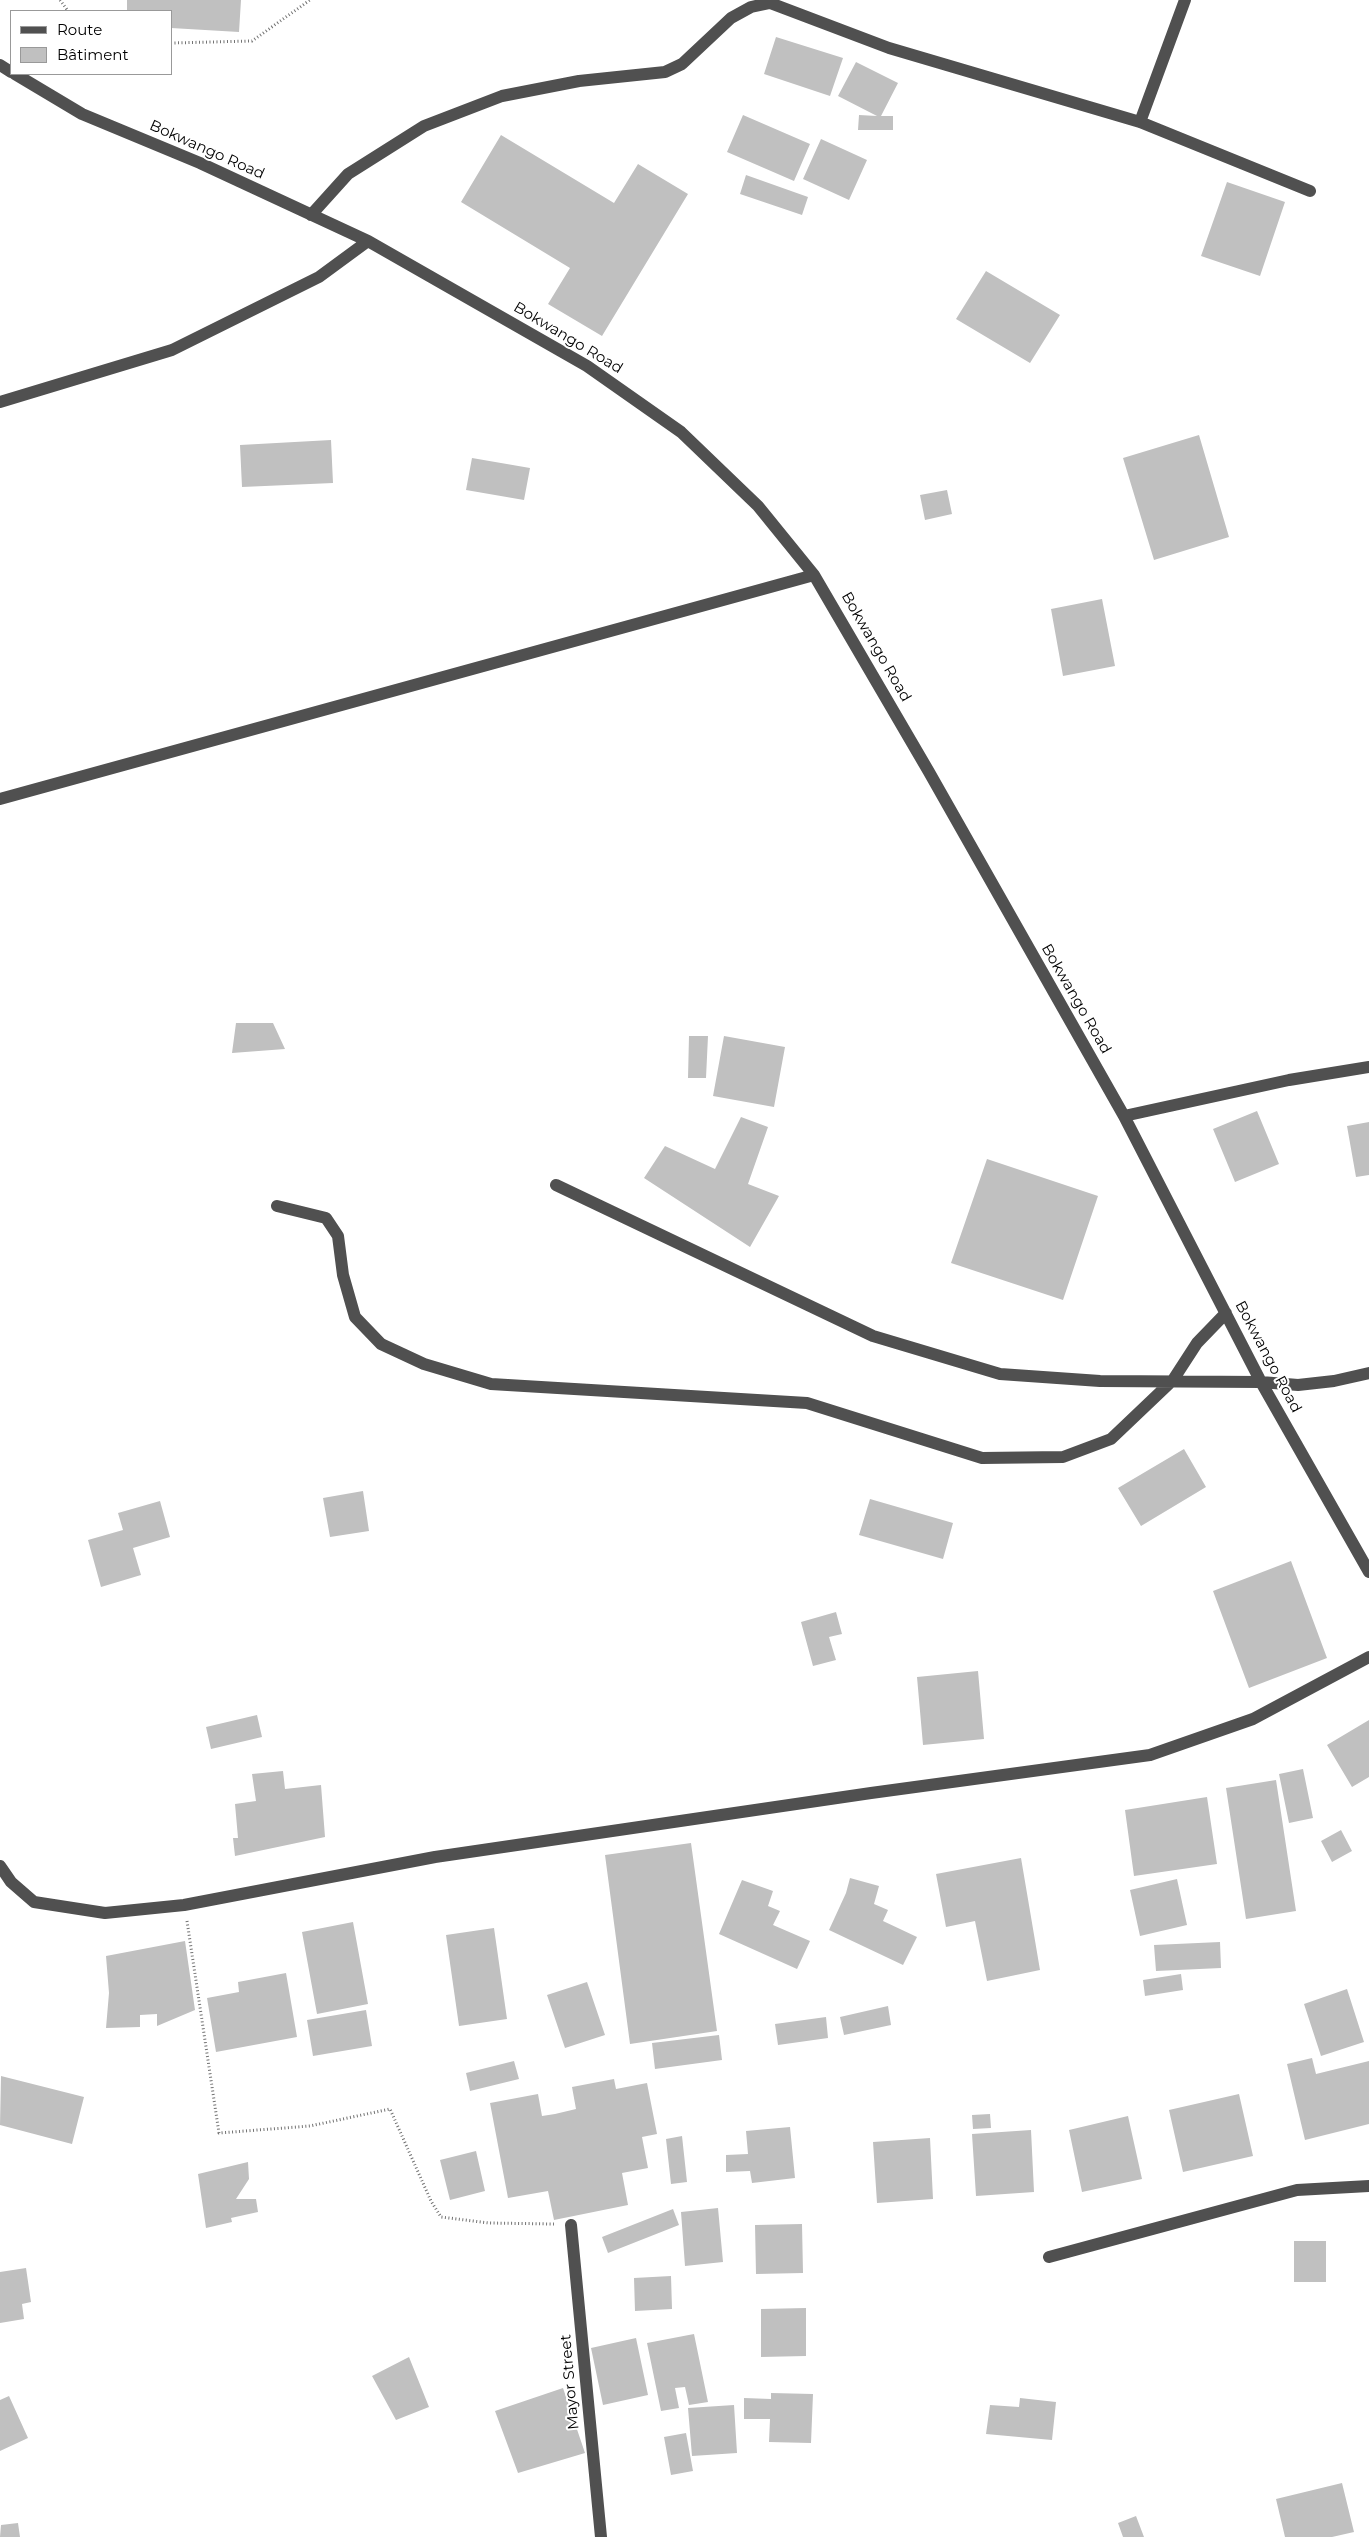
<!DOCTYPE html>
<html>
<head>
<meta charset="utf-8">
<style>
	body { margin:0 }
	#map { position:relative; width:1369px; height:2537px; overflow:hidden; background:#fff; font-family:Montserrat,sans-serif }
	canvas { display:block }
	.legend { position:absolute; left:10px; top:10px; width:162px; height:65px; box-sizing:border-box; background:#fff; border:1px solid #999; margin:0; padding:6px 9px; list-style:none; font-size:15px; color:#000 }
	.legend li { display:flex; align-items:center; gap:10px; height:25px }
	.legend b { width:25px; border:1px solid #999 }
</style>
</head>
<body>
<div id="map">
<canvas width="1369" height="2537"></canvas>
<ul class="legend">
<li><b style="height:6px;background:#505050"></b>Route</li>
<li><b style="height:14px;background:#c0c0c0"></b>Bâtiment</li>
</ul>
</div>
<script>
const ctx = document.querySelector('canvas').getContext('2d');
ctx.lineJoin = 'round';
function fillPath(path, color) { ctx.fillStyle = color; ctx.fill(path, 'evenodd'); }
const poly = rows => new Path2D(rows.map(r => 'M' + r).join(''));
function strokePath(path, color, width, dash) { ctx.strokeStyle = color; ctx.lineWidth = width; ctx.lineCap = dash ? 'butt' : 'round'; ctx.setLineDash(dash || []); ctx.stroke(path); }
function label(font, color, halo, rows, align = 'center') {
  ctx.font = font + ' Montserrat,sans-serif'; ctx.lineWidth = 4; ctx.setLineDash([]); ctx.textBaseline = 'middle'; ctx.strokeStyle = halo; ctx.fillStyle = color; for (const [text, x, y, turn = 0] of rows) {
    ctx.save(); ctx.translate(x, y); ctx.rotate((+turn || 0) * Math.PI / 180); ctx.textAlign = isNaN(turn) ? turn : align; if (halo) ctx.strokeText(text, 0, 0); ctx.fillText(text, 0, 0); ctx.restore();
  }
}
fillPath(poly([
	[127,0,241,0,239,32,171,28,171,11,127,11],
	[776,37,843,58,830,96,764,74],
	[856,62,898,83,881,116,893,116,893,130,858,130,859,115,877,116,838,96],
	[743,115,810,144,794,181,727,152],
	[501,135,614,203,638,164,688,194,602,336,548,304,570,268,461,202],
	[821,139,867,160,849,200,803,179],
	[746,175,808,197,802,215,740,194],
	[1227,182,1285,202,1260,276,1201,256],
	[986,271,1060,315,1030,363,956,319],
	[1199,435,1229,537,1154,560,1123,458],
	[331,440,333,483,242,487,240,445],
	[472,458,530,468,524,500,466,490],
	[947,490,952,514,925,520,920,495],
	[1102,599,1115,666,1063,676,1051,609],
	[236,1023,273,1023,285,1049,232,1053],
	[689,1036,708,1036,706,1078,688,1078],
	[724,1036,785,1047,774,1107,713,1096],
	[1257,1111,1279,1164,1235,1182,1213,1129],
	[741,1117,768,1127,748,1184,779,1196,750,1247,644,1178,665,1146,715,1169],
	[1369,1122,1369,1175,1356,1177,1347,1126],
	[987,1159,1098,1196,1063,1300,951,1263],
	[1184,1449,1206,1487,1141,1526,1118,1488],
	[363,1491,369,1531,330,1537,323,1498],
	[870,1499,953,1523,943,1559,859,1535],
	[160,1501,170,1537,133,1548,141,1575,101,1587,88,1540,123,1530,118,1513],
	[1291,1561,1327,1658,1249,1688,1213,1591],
	[836,1612,842,1634,829,1637,836,1660,813,1666,801,1622],
	[978,1671,984,1739,923,1745,917,1677],
	[257,1715,262,1737,211,1749,206,1727],
	[1369,1720,1369,1777,1352,1787,1327,1745],
	[1303,1769,1313,1818,1289,1823,1279,1774],
	[283,1771,285,1789,321,1785,325,1837,235,1856,233,1838,238,1838,235,1804,256,1801,252,1774],
	[1276,1780,1296,1911,1246,1919,1226,1788],
	[1207,1797,1217,1864,1134,1876,1125,1810],
	[1341,1830,1352,1851,1332,1862,1321,1841],
	[691,1843,717,2031,630,2044,605,1855],
	[1021,1858,1040,1970,987,1981,975,1921,946,1927,936,1874],
	[850,1878,879,1886,874,1904,888,1910,883,1921,917,1937,903,1965,829,1930,846,1893],
	[1177,1879,1187,1925,1140,1936,1130,1890],
	[742,1880,773,1891,768,1906,780,1911,773,1925,810,1941,797,1969,719,1934],
	[353,1922,368,2004,317,2014,302,1932],
	[494,1928,507,2019,459,2026,446,1935],
	[185,1941,195,2010,157,2026,157,2014,140,2015,140,2027,106,2028,109,1993,106,1956],
	[1220,1942,1221,1968,1156,1971,1154,1945],
	[286,1973,297,2037,216,2052,207,1998,239,1992,238,1982],
	[1181,1974,1183,1990,1145,1996,1143,1980],
	[587,1982,605,2035,565,2048,547,1995],
	[1347,1989,1364,2042,1321,2056,1304,2004],
	[888,2006,891,2025,844,2035,840,2017],
	[366,2010,372,2046,313,2056,307,2020],
	[826,2017,828,2038,778,2045,775,2024],
	[719,2035,722,2060,655,2069,652,2043],
	[1312,2058,1316,2074,1369,2061,1369,2124,1305,2140,1287,2064],
	[514,2061,519,2079,470,2091,466,2073],
	[1,2076,84,2097,72,2144,0,2125],
	[614,2079,616,2089,647,2083,657,2134,642,2137,648,2168,622,2173,628,2205,554,2220,548,2191,508,2198,490,2103,538,2094,542,2116,555,2114,576,2109,572,2087],
	[1239,2094,1253,2156,1183,2172,1169,2110],
	[990,2114,991,2128,973,2129,972,2115],
	[1128,2116,1142,2179,1082,2192,1069,2130],
	[790,2127,795,2178,752,2183,750,2171,726,2172,726,2155,748,2154,746,2131],
	[1031,2130,1034,2192,976,2196,972,2134],
	[682,2136,687,2182,671,2184,666,2139],
	[930,2138,933,2199,877,2203,873,2142],
	[476,2151,485,2191,450,2200,440,2160],
	[248,2162,249,2179,236,2199,256,2199,258,2212,231,2218,232,2222,206,2228,198,2174],
	[718,2208,723,2262,685,2266,681,2212],
	[673,2209,679,2225,608,2253,602,2237],
	[802,2224,803,2273,756,2274,755,2225],
	[1294,2241,1326,2241,1326,2282,1294,2282],
	[26,2268,31,2302,22,2304,24,2319,0,2323,0,2272],
	[671,2276,672,2309,635,2311,634,2278],
	[806,2308,806,2356,761,2357,761,2309],
	[694,2334,708,2402,689,2405,685,2387,675,2388,679,2408,661,2411,647,2343],
	[636,2338,648,2395,603,2405,591,2348],
	[409,2357,429,2407,396,2420,372,2376],
	[563,2388,585,2453,518,2473,495,2411],
	[771,2393,813,2394,811,2443,769,2442,770,2419,744,2419,744,2398,771,2399],
	[9,2396,28,2438,0,2451,0,2400],
	[1020,2398,1056,2402,1052,2440,986,2434,990,2405,1019,2407],
	[734,2405,737,2453,692,2456,688,2408],
	[686,2433,693,2471,671,2475,664,2437],
	[1342,2483,1354,2532,1332,2537,1285,2537,1276,2499],
	[1136,2516,1144,2537,1123,2537,1118,2523],
	[18,2523,20,2537,0,2537,1,2525]
]), '#c0c0c0');
strokePath(poly([
	[60,0,68,11],
	[171,43,252,41,310,0],
	[187,1921,219,2133,310,2126,390,2109,431,2201,441,2217,489,2223,554,2224]
]), '#727272', 3, [1, 2.5]);
strokePath(poly([
	[0,65,11,72],
	[15,74,82,114,200,163,368,241,587,366,681,432,758,506,814,575,929,772,1124,1116,1261,1382,1369,1572],
	[1140,122,1185,0],
	[311,215,348,174,424,126,502,96,579,81,665,72,682,64,731,18,751,7,770,3,889,48,1140,122,1310,191],
	[0,402,172,350,319,277,368,241],
	[0,799,814,575],
	[1124,1116,1289,1080,1369,1067],
	[556,1185,873,1336,1000,1374,1100,1381,1261,1382,1298,1385,1334,1381,1369,1373],
	[277,1206,326,1218,338,1236,343,1275,355,1317,381,1344,424,1364,491,1384,807,1403,982,1458,1063,1457,1111,1439,1173,1380,1197,1343,1226,1313],
	[0,1866,11,1882,34,1902,105,1913,184,1905,435,1857,871,1793,1150,1755,1253,1719,1369,1657],
	[571,2225,601,2537],
	[1049,2257,1297,2190,1369,2186]
]), '#505050', 12);
label('15px', '#000', '#fff', [
	["Bokwango Road",207,150,24],
	["Bokwango Road",568,338,31],
	["Bokwango Road",876,647,60],
	["Bokwango Road",1076,999,60],
	["Bokwango Road",1268,1357,62],
	["Mayor Street",570,2382,-95]
]);
</script>
</body>
</html>
